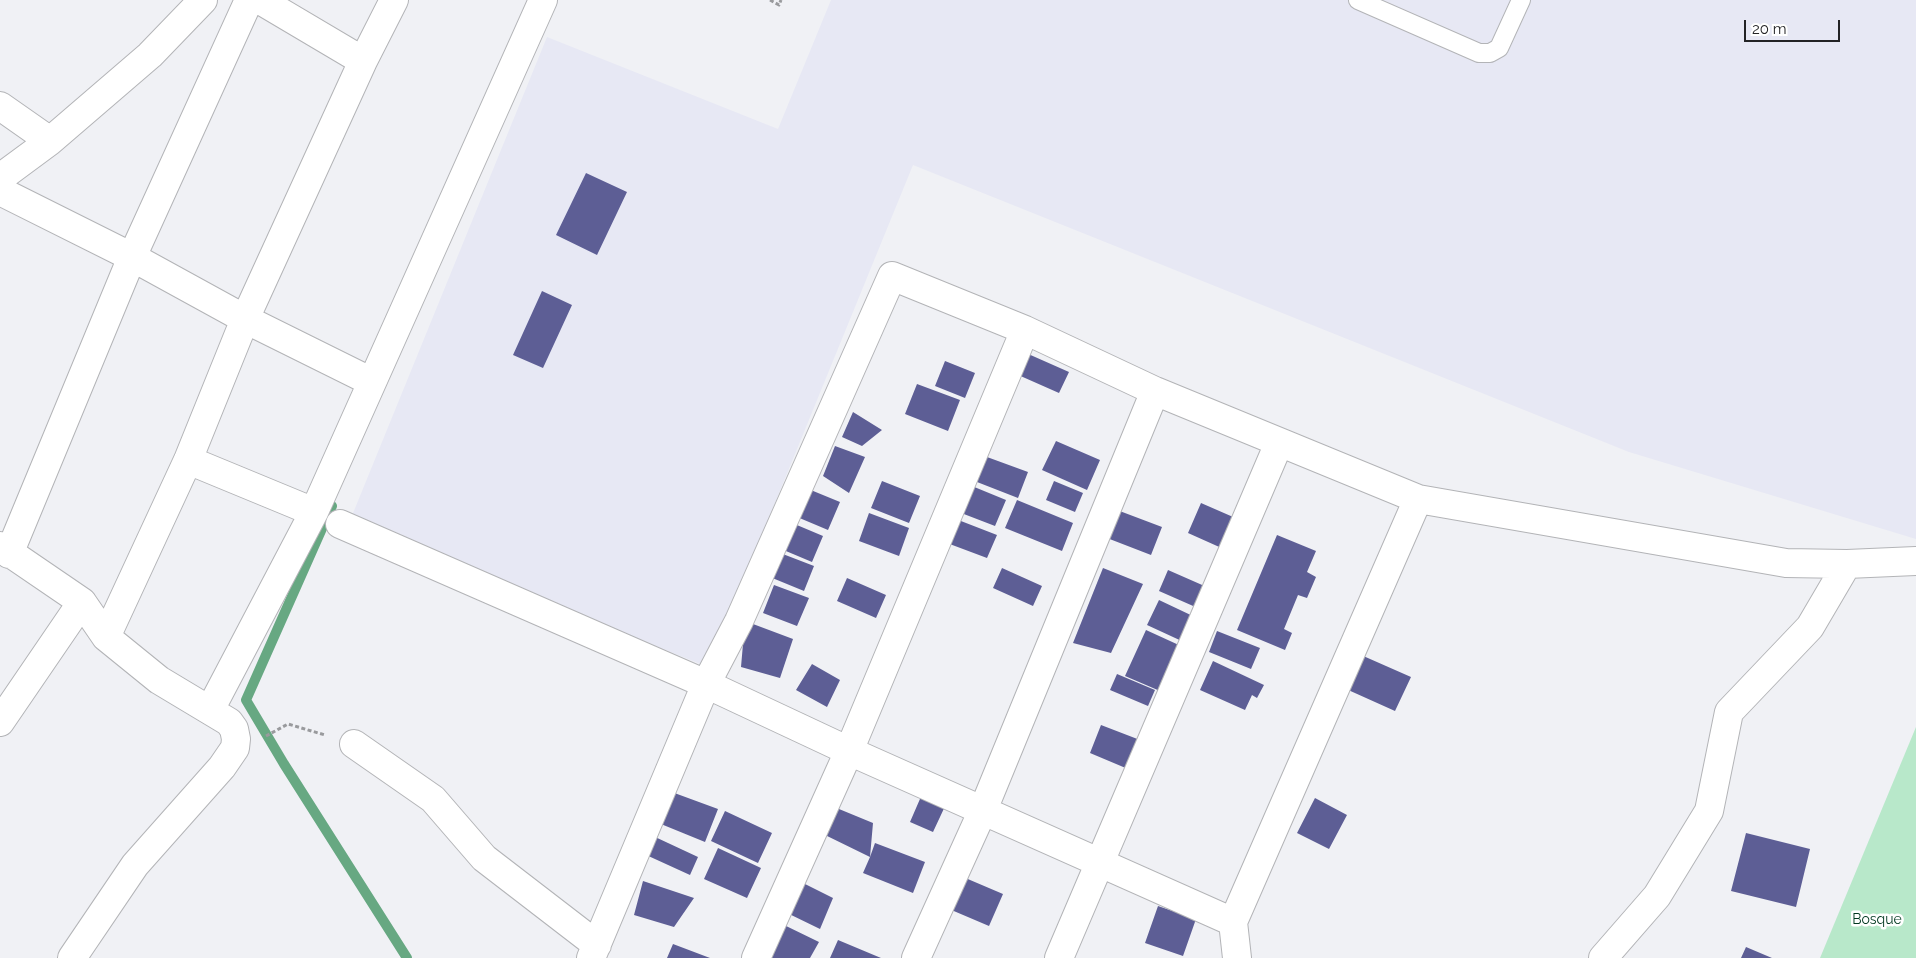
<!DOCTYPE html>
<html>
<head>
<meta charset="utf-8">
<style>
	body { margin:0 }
	#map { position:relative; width:1916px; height:958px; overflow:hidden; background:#f0f1f5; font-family:Raleway,sans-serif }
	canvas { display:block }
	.scale { position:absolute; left:1744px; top:20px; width:96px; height:22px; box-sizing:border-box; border:2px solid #232325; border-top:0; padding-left:6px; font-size:15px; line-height:18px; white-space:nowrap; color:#232325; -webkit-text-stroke:4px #fff; paint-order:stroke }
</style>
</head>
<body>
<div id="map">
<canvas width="1916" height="958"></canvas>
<div class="scale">20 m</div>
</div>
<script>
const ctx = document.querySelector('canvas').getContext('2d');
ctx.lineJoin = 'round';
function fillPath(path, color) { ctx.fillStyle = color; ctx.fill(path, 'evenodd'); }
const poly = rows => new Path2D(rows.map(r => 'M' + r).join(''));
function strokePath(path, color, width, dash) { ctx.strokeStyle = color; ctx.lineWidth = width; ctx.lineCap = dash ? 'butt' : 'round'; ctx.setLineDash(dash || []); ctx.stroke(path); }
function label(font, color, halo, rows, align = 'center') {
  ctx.font = font + ' Raleway,sans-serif'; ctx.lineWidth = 5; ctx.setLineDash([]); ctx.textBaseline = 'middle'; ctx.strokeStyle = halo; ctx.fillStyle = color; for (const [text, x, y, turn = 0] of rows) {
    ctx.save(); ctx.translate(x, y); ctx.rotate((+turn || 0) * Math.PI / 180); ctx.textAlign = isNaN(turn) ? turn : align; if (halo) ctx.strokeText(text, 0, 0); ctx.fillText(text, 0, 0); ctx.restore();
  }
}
fillPath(poly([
	[831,0,1916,0,1916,539,1629,452,913,165,708,667,349,523,547,37,778,129]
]), '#e7e8f4');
fillPath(poly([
	[1916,727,1916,958,1820,958]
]), '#b8e8ca');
strokePath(poly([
	[332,506,246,700,284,764,407,958]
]), '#67a882', 10);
fillPath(poly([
	[586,173,627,192,597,255,556,235],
	[542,291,572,305,543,368,513,355],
	[1026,353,1069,372,1059,393,1016,374],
	[945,361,975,373,965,398,935,386],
	[917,384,960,400,948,431,905,414],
	[853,412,882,430,862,446,842,437],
	[1056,441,1100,460,1087,490,1042,470],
	[835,446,865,457,849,493,823,476],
	[987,457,1028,472,1018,498,977,482],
	[882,481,920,496,909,523,871,508],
	[1054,481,1083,493,1075,512,1046,500],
	[967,484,1006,500,995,526,956,511],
	[801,486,840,502,828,530,790,514],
	[1017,500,1073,523,1062,551,1005,528],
	[1201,503,1240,520,1226,550,1188,533],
	[1117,510,1162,527,1151,555,1107,538],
	[869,513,909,528,899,556,859,541],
	[948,516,997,535,987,558,939,540],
	[785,520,823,536,812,562,774,546],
	[1277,535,1316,551,1307,572,1316,577,1307,598,1298,595,1284,629,1292,633,1285,650,1237,630],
	[775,551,814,566,804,591,765,575],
	[1002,568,1042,586,1033,606,993,588],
	[1103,568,1143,584,1111,653,1073,643],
	[1168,570,1209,588,1200,609,1159,591],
	[847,578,886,595,876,618,837,601],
	[774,585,809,598,797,626,763,613],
	[1159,600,1197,618,1186,643,1147,625],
	[745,621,793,639,780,678,741,667],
	[1146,630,1181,646,1160,691,1125,676],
	[1217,631,1260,648,1251,669,1209,652],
	[1361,655,1411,677,1395,711,1346,689],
	[1213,661,1264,685,1257,698,1252,695,1245,710,1200,690],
	[812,664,840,680,827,707,796,690],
	[1117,674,1155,690,1148,706,1110,690],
	[1101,725,1140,740,1128,769,1090,753],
	[669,791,718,809,705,842,656,822],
	[923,792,947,802,933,832,910,822],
	[1315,798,1347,815,1329,849,1297,833],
	[839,809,873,823,870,857,875,843,925,862,913,893,863,873,870,857,823,834],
	[725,811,772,833,758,863,711,841],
	[1746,833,1810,849,1796,907,1731,891],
	[653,836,698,857,690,875,644,854],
	[718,848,761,868,747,898,704,879],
	[956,874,1003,894,989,926,942,906],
	[643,881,694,898,674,927,634,915],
	[799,881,833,898,820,929,783,911],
	[1158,906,1196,919,1183,956,1145,943],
	[782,924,819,942,810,958,768,958],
	[838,940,881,958,830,958],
	[673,944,710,958,667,958],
	[1746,947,1772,958,1741,958]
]), '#5d5e95');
const service = poly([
	[1358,0,1479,53,1490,53,1499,48,1521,0]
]);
const minor = poly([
	[260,0,363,61],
	[0,106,50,141],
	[0,178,50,141,150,55,203,0],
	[0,191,132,257,245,319,372,382],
	[188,460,314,512],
	[340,524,706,684,849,751,1233,922],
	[0,546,82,602,106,637,159,680,229,722,234,729,236,739,235,748,222,767,135,865,72,958],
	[9,554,132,257,249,0],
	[106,637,188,460,245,319,363,61,394,0],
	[210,710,314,512,543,0],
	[0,722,82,602],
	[354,744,433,799,484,858,597,945],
	[591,958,706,684,739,621,892,276,1025,330,1155,391,1418,499,1786,563,1847,564,1916,561],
	[756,958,849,751,1025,330],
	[916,958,983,810,1155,391],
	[1059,958,1279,443],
	[1237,958,1233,922,1418,499],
	[1603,958,1657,896,1709,811,1729,712,1810,627,1847,564]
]);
strokePath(service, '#b3b4b7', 20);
strokePath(minor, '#b3b4b7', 30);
strokePath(poly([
	[770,0,779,5,781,0],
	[266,736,288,724,325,735]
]), '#999a9d', 3, [4, 2.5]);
strokePath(service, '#fff', 18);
strokePath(minor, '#fff', 28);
label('14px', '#013820', '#fff', [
	["Bosque",1877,920]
]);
</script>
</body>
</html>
